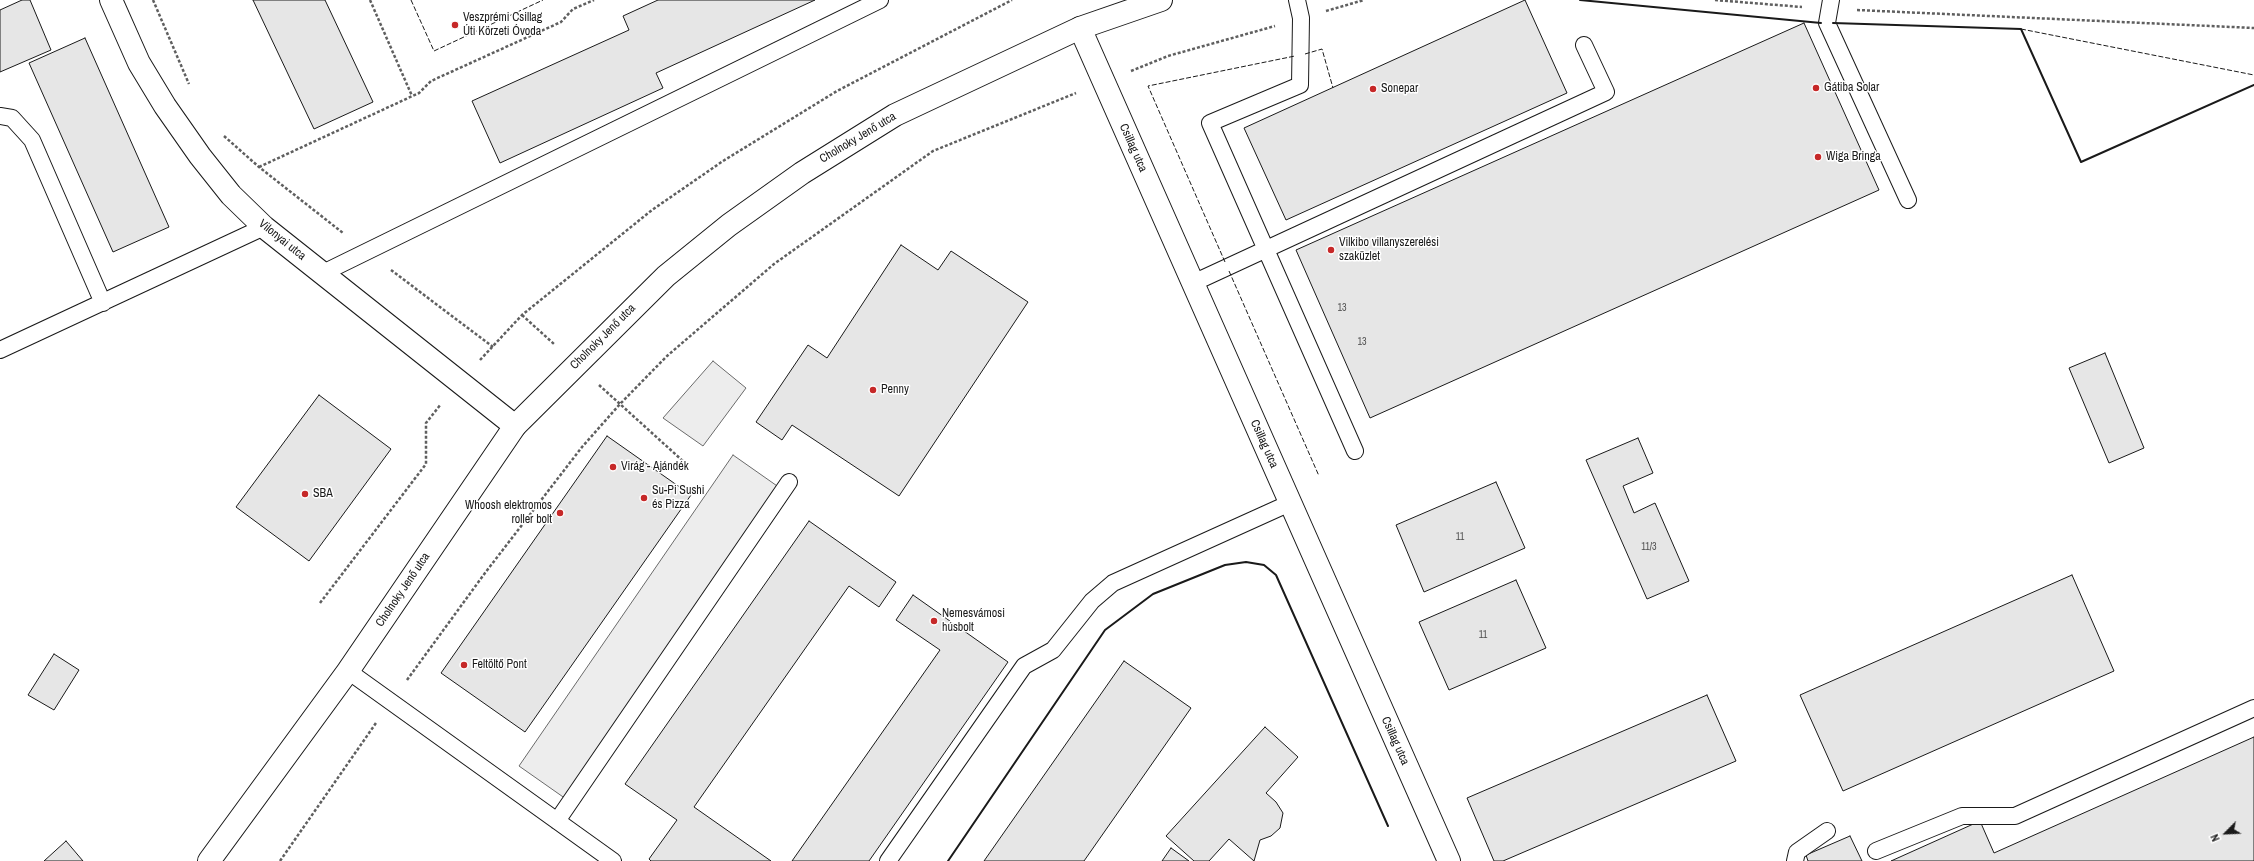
<!DOCTYPE html>
<html>
<head>
<meta charset="utf-8">
<style>
	body { margin:0 }
	#map { position:relative; width:2254px; height:861px; overflow:hidden; background:#fff; font-family:"Archivo Narrow",sans-serif }
	canvas { display:block }
	.north { position:absolute; left:2206px; top:813px; width:40px; height:40px; -webkit-text-stroke:3px #fff; paint-order:stroke; rotate:246deg; font-size:11px; font-weight:700; line-height:16px; text-align:center; color:#1a1a1a }
	.north::after { content:''; display:block; margin:auto; width:14px; height:18px; background:#1a1a1a; clip-path:polygon(50% 0,100% 100%,50% 72%,0 100%) }
</style>
</head>
<body>
<div id="map">
<canvas width="2254" height="861"></canvas>
<div class="north">N</div>
</div>
<script>
const ctx = document.querySelector('canvas').getContext('2d');
ctx.lineJoin = 'round';
function fillPath(path, color) { ctx.fillStyle = color; ctx.fill(path, 'evenodd'); }
const poly = rows => new Path2D(rows.map(r => 'M' + r).join(''));
function strokePath(path, color, width, dash) { ctx.strokeStyle = color; ctx.lineWidth = width; ctx.lineCap = dash ? 'butt' : 'round'; ctx.setLineDash(dash || []); ctx.stroke(path); }
function label(font, color, halo, rows, align = 'center') {
  ctx.font = font + ' "Archivo Narrow",sans-serif'; ctx.lineWidth = 3; ctx.setLineDash([]); ctx.textBaseline = 'middle'; ctx.strokeStyle = halo; ctx.fillStyle = color; for (const [text, x, y, turn = 0] of rows) {
    ctx.save(); ctx.translate(x, y); ctx.rotate((+turn || 0) * Math.PI / 180); ctx.textAlign = isNaN(turn) ? turn : align; if (halo) ctx.strokeText(text, 0, 0); ctx.fillText(text, 0, 0); ctx.restore();
  }
}
const parking = poly([
	[713,361,746,388,703,446,663,418,713,361],
	[733,455,790,495,576,806,519,766,733,455]
]);
fillPath(parking, '#ededed');
strokePath(parking, '#6a6a6a', 1);
const building = poly([
	[22,0,30,0,51,50,0,72,0,10,22,0],
	[253,0,325,0,373,102,314,129,253,0],
	[658,0,815,0,656,73,663,88,500,163,472,101,629,30,623,16,658,0],
	[1525,0,1567,93,1286,220,1244,128,1525,0],
	[1804,23,1879,190,1370,418,1296,250,1804,23],
	[85,38,169,227,113,252,29,63,85,38],
	[901,245,938,270,951,251,1028,302,899,496,792,425,782,440,756,422,808,345,827,358,901,245],
	[2105,353,2144,448,2109,463,2069,368,2105,353],
	[319,395,391,449,309,561,236,507,319,395],
	[607,436,691,495,525,732,441,673,607,436],
	[1638,438,1653,473,1623,486,1634,513,1655,503,1689,581,1647,599,1586,460,1638,438],
	[1496,482,1525,548,1424,592,1396,525,1496,482],
	[809,521,896,582,879,607,849,586,694,807,771,861,651,861,649,859,677,820,625,784,809,521],
	[2072,575,2114,671,1843,791,1800,695,2072,575],
	[1516,580,1546,648,1449,690,1419,622,1516,580],
	[913,595,1008,662,869,861,792,861,940,650,896,620,913,595],
	[54,654,79,670,54,710,28,695,54,654],
	[1124,661,1191,708,1084,861,984,861,1124,661],
	[1707,695,1736,761,1503,861,1494,861,1467,798,1707,695],
	[1265,727,1298,757,1266,793,1276,802,1283,813,1280,828,1271,836,1260,840,1254,861,1229,839,1209,861,1194,861,1166,836,1265,727],
	[2254,737,2254,861,1891,861,1980,821,1994,853,2254,737],
	[1850,836,1862,861,1808,861,1806,855,1850,836],
	[66,841,83,861,44,861,66,841],
	[1171,848,1189,861,1162,861,1171,848]
]);
fillPath(building, '#e6e6e6');
strokePath(building, '#1a1a1a', 1);
const service = poly([
	[1297,0,1301,18,1300,85,1210,123,1355,451],
	[1831,0,1827,23,1908,200],
	[0,116,12,118,32,140,103,303],
	[323,273,880,0],
	[1193,283,1606,92,1584,45],
	[0,350,264,227],
	[348,671,613,861],
	[557,821,789,482],
	[1876,851,1962,816,2015,816,2254,708],
	[888,861,1024,666,1053,650,1092,601,1113,583,1290,503],
	[1795,861,1797,852,1827,831]
]);
const minor = poly([
	[111,0,139,63,165,106,200,156,231,195,264,227,515,426],
	[1080,28,1449,861]
]);
const tertiary = poly([
	[209,861,348,671,515,426,666,276,729,225,802,173,895,115,1080,28,1161,0]
]);
strokePath(service, '#1a1a1a', 18);
strokePath(minor, '#1a1a1a', 24);
strokePath(tertiary, '#1a1a1a', 24);
strokePath(poly([
	[153,0,189,84],
	[370,0,412,96],
	[1715,0,1802,7],
	[1857,10,2254,28],
	[1326,11,1364,0],
	[1131,71,1168,56,1275,26],
	[224,136,259,167,343,233],
	[259,167,419,93,431,81,561,22,573,9,594,0],
	[391,270,493,347],
	[522,315,554,344],
	[480,360,522,315,652,210,723,161,837,91,1012,0],
	[599,385,684,462],
	[320,603,426,464,426,423,441,404],
	[407,680,485,573,582,447,620,404,667,356,774,264,933,151,1076,93],
	[280,861,376,723]
]), '#5f5f5f', 2.5, [3, 2]);
strokePath(service, '#fff', 16);
strokePath(minor, '#fff', 22);
strokePath(tertiary, '#fff', 22);
strokePath(poly([
	[411,0,434,51,543,0],
	[2021,29,2254,75],
	[1305,54,1322,49,1333,88],
	[1225,262,1148,86,1295,56],
	[1229,271,1319,476]
]), '#1a1a1a', 1, [5, 2]);
strokePath(poly([
	[1580,0,1821,23],
	[1833,23,2021,29,2081,162,2254,85],
	[948,861,1105,630,1153,594,1225,565,1246,562,1264,565,1276,575,1388,826]
]), '#1a1a1a', 2);
for (const [x, y, r, color] of [
	[455,25,4,"#c62828"],
	[1816,88,4,"#c62828"],
	[1373,89,4,"#c62828"],
	[1818,157,4,"#c62828"],
	[1331,250,4,"#c62828"],
	[873,390,4,"#c62828"],
	[613,467,4,"#c62828"],
	[305,494,4,"#c62828"],
	[644,498,4,"#c62828"],
	[560,513,4,"#c62828"],
	[934,621,4,"#c62828"],
	[464,665,4,"#c62828"]
]) { const dot = new Path2D(); dot.arc(x, y, r, 0, 2 * Math.PI); ctx.fillStyle = color; ctx.fill(dot); strokePath(dot, '#fff', 1.5); }
label('10px', '#4d4d4d', null, [
	["13",1342,308],
	["13",1362,342],
	["11",1460,537],
	["11/3",1649,547],
	["11",1483,635]
]);
label('12px', '#1a1a1a', '#fff', [
	["Veszprémi Csillag",463,18],
	["Úti Körzeti Óvoda",463,32],
	["Gátiba Solar",1824,88],
	["Sonepar",1381,89],
	["Wiga Bringa",1826,157],
	["Vilkibo villanyszerelési",1339,243],
	["szaküzlet",1339,257],
	["Penny",881,390],
	["Virág - Ajándék",621,467],
	["Su-Pi Sushi",652,491],
	["és Pizza",652,505],
	["SBA",313,494],
	["Whoosh elektromos",552,506,"right"],
	["roller bolt",552,520,"right"],
	["Nemesvámosi",942,614],
	["húsbolt",942,628],
	["Feltöltő Pont",472,665]
], 'left');
label('12px', '#1a1a1a', '#fff', [
	["Cholnoky Jenő utca",858,138,-31],
	["Csillag utca",1133,148,66],
	["Vilonyai utca",282,240,39],
	["Cholnoky Jenő utca",603,337,-45],
	["Csillag utca",1264,444,66],
	["Cholnoky Jenő utca",403,590,-56],
	["Csillag utca",1395,741,66]
]);
</script>
</body>
</html>
